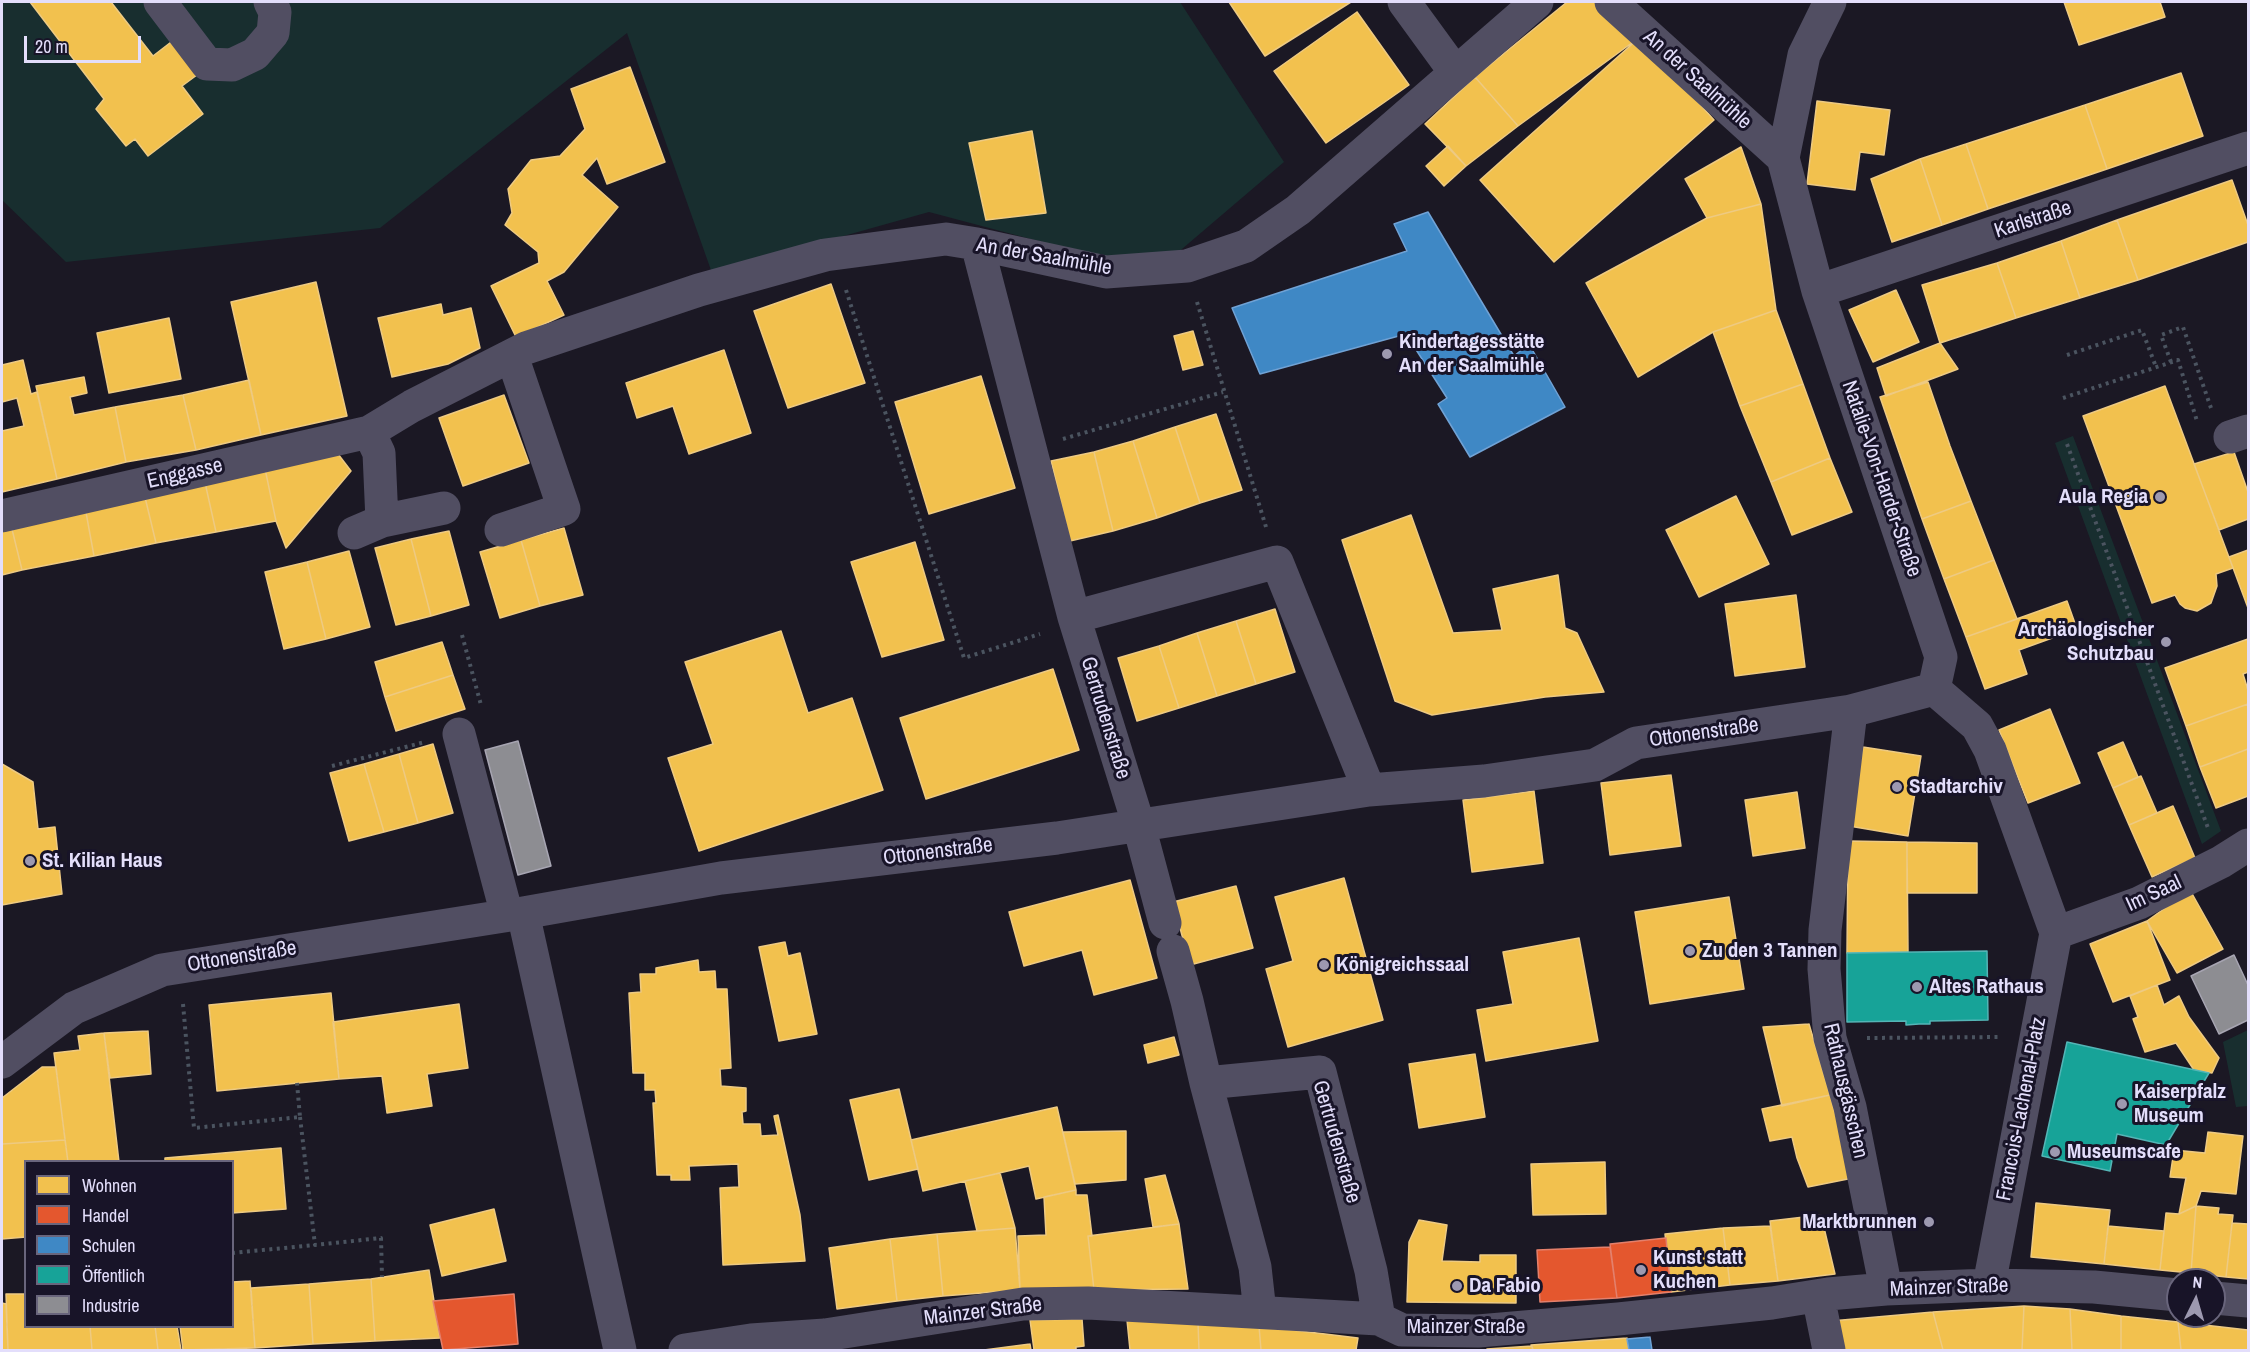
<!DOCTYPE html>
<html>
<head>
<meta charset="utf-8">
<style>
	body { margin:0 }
	#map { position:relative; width:2250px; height:1352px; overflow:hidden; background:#1b1824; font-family:"Archivo Narrow",sans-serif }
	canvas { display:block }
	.frame { position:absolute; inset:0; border:3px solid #e3defb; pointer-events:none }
	.legend { position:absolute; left:24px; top:1160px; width:210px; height:168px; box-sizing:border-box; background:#181428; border:2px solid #69657c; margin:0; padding:8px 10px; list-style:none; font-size:18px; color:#e3defb }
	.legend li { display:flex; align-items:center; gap:12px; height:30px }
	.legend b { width:30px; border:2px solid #69657c }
	.north { position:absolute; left:2166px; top:1268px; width:60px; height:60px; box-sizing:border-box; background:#181428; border:2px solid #69657c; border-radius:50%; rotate:5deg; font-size:16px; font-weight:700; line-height:24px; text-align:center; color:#e3defb }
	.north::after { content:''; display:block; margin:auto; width:21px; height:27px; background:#9d99b0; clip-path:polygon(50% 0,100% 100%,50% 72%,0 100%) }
	.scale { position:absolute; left:24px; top:36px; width:117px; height:27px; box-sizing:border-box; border:3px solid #e3defb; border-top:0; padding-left:8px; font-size:18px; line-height:21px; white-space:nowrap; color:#e3defb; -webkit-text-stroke:4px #181428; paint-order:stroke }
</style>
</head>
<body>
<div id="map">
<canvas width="2250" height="1352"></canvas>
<div class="frame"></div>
<ul class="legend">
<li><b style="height:16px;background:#f2c14e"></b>Wohnen</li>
<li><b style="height:16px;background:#e4572e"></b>Handel</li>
<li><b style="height:16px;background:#3f88c5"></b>Schulen</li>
<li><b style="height:16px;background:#17a398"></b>Öffentlich</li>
<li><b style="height:16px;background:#8d8d92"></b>Industrie</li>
</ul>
<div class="north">N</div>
<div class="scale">20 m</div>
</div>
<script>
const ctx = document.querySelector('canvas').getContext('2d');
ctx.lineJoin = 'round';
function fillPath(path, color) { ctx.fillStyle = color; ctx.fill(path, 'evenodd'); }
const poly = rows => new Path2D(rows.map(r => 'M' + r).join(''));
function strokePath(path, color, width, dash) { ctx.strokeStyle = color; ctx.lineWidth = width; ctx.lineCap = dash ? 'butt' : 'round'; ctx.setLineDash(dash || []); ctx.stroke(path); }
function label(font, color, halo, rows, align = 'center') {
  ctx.font = font + ' "Archivo Narrow",sans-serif'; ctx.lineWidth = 6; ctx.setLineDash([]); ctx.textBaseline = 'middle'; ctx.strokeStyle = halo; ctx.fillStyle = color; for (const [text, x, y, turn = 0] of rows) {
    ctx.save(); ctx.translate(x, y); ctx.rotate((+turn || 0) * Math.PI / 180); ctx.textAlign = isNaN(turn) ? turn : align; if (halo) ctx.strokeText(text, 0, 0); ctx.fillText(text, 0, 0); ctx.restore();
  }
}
fillPath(poly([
	[2,2,1180,2,1284,162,1155,272,929,212,712,273,627,33,380,228,66,262,2,200],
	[2073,436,2221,831,2202,844,2055,443],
	[2248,1030,2248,1106,2236,1107,2223,1042]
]), '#182e2f');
const homes = poly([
	[30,2,111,2,153,56,175,39,201,72,182,86,203,114,148,156,135,139,126,146,96,109,104,99,30,2],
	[1229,2,1351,2,1265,56,1229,2],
	[1567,2,1601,2,1640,37,1518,126,1475,77,1567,2],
	[2064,2,2160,2,2165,17,2079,45,2064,2],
	[1357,12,1409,85,1326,143,1274,71,1357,12],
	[1640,37,1714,120,1554,262,1480,180,1640,37],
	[630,67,665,162,607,184,597,158,582,175,618,207,564,272,547,281,564,315,516,337,491,286,539,263,538,252,505,225,512,213,508,189,531,160,560,156,585,129,571,89,630,67],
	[2181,73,2203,136,2107,169,2085,105,2181,73],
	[1475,77,1518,126,1466,166,1425,124,1475,77],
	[1817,101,1890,110,1884,155,1860,152,1855,190,1807,184,1817,101],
	[2085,105,2107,169,1988,209,1966,144,2085,105],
	[1032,131,1046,213,986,220,969,143,1032,131],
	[1966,144,1988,209,1942,225,1920,159,1966,144],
	[1448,146,1466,166,1444,186,1426,166,1448,146],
	[1741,147,1761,204,1707,218,1685,179,1741,147],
	[1920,159,1942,225,1892,242,1871,179,1920,159],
	[2232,180,2248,225,2248,242,2138,280,2117,220,2232,180],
	[1761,204,1776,310,1713,332,1638,377,1586,283,1707,218,1761,204],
	[2117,220,2138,280,2080,298,2061,241,2117,220],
	[2061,241,2080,298,2016,318,1997,263,2061,241],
	[1997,263,2016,318,1940,343,1922,285,1997,263],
	[316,282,347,416,261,435,231,302,316,282],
	[831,284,865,383,788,408,754,311,831,284],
	[1896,290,1919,342,1873,362,1849,310,1896,290],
	[441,304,443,315,471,308,480,348,448,364,392,377,378,318,441,304],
	[1776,310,1803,384,1740,406,1713,332,1776,310],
	[169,318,181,379,109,393,97,333,169,318],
	[1193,331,1203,365,1183,370,1174,336,1193,331],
	[1940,343,1958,369,1886,396,1877,368,1940,343],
	[724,350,751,433,689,454,673,406,637,418,626,383,724,350],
	[23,360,31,394,37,392,57,479,2,492,2,431,24,426,17,398,2,402,2,365,23,360],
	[981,376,1015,488,929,514,895,402,981,376],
	[84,377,87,393,70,397,74,415,115,407,126,462,57,479,36,386,84,377],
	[249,380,261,435,196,450,183,395,249,380],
	[1928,382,1950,446,1971,501,1922,519,1880,397,1928,382],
	[1803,384,1830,458,1771,482,1740,406,1803,384],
	[2165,386,2233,568,2216,574,2217,586,2211,603,2197,611,2185,608,2180,604,2175,595,2152,603,2083,416,2165,386],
	[183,395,196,450,126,462,115,407,183,395],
	[504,395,529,463,463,486,439,418,504,395],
	[1216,414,1242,490,1200,503,1175,427,1216,414],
	[1175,427,1200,503,1157,518,1133,441,1175,427],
	[1133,441,1157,518,1113,531,1094,452,1133,441],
	[1094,452,1113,531,1070,541,1051,461,1094,452],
	[2234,452,2248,492,2248,519,2219,530,2194,464,2234,452],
	[338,454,351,471,286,548,276,521,264,464,338,454],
	[1830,458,1852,512,1792,535,1771,482,1830,458],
	[264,464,276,521,216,532,204,478,264,464],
	[204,478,216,532,156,543,144,493,204,478],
	[144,493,156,543,94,556,85,507,144,493],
	[1736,496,1769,564,1699,597,1666,530,1736,496],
	[1971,501,1994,560,1944,579,1922,519,1971,501],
	[85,507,94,556,22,570,10,521,85,507],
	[1411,515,1453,633,1502,630,1493,589,1558,575,1565,628,1577,633,1604,692,1545,697,1432,715,1395,701,1342,540,1411,515],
	[10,521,22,570,2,575,2,523,10,521],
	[564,528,583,595,540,606,521,540,564,528],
	[449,531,469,605,431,616,411,539,449,531],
	[411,539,431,616,396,625,375,548,411,539],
	[521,540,540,606,500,618,480,552,521,540],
	[915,542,944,640,882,657,851,562,915,542],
	[2248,550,2248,608,2229,557,2248,550],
	[349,551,370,627,326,639,307,562,349,551],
	[1994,560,2017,619,1966,637,1944,579,1994,560],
	[307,562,326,639,284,649,265,572,307,562],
	[1796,595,1805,667,1735,676,1725,604,1796,595],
	[2067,601,2077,629,2019,650,2027,674,1985,689,1966,637,2067,601],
	[1275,609,1295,672,1256,684,1236,621,1275,609],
	[1236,621,1256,684,1217,696,1197,633,1236,621],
	[781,631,808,713,852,698,883,790,699,851,668,758,713,744,685,662,781,631],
	[1197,633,1217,696,1179,708,1159,646,1197,633],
	[2248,639,2248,672,2243,674,2248,690,2248,704,2186,726,2165,668,2248,639],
	[442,642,453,675,385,697,375,662,442,642],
	[1159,646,1179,708,1137,721,1118,658,1159,646],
	[1053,669,1079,750,926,799,900,718,1053,669],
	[453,675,465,709,396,731,385,697,453,675],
	[2248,704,2248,749,2200,767,2186,726,2248,704],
	[2050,709,2080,783,2028,803,1999,730,2050,709],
	[2123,742,2138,777,2113,788,2098,753,2123,742],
	[433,744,453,813,418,823,399,754,433,744],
	[1863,747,1921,756,1908,836,1849,826,1863,747],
	[2248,749,2248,796,2216,808,2200,767,2248,749],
	[399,754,418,823,384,832,364,764,399,754],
	[2,764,33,782,38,829,55,827,62,894,2,905,2,764],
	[364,764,384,832,349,841,330,773,364,764],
	[1671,775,1681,846,1610,855,1601,783,1671,775],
	[2141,776,2157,813,2129,825,2113,788,2141,776],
	[1534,791,1543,863,1472,872,1463,800,1534,791],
	[1797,792,1805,848,1753,856,1745,800,1797,792],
	[2173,806,2195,858,2152,877,2129,825,2173,806],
	[1848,841,1907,842,1908,952,1847,953,1848,841],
	[1907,842,1977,843,1977,893,1907,893,1907,842],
	[1344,878,1383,1020,1288,1047,1266,969,1293,961,1275,897,1344,878],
	[1130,880,1157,978,1094,995,1082,950,1024,966,1009,912,1130,880],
	[1236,886,1253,948,1190,965,1173,902,1236,886],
	[2190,890,2223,949,2177,973,2147,921,2190,890],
	[1729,897,1744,989,1650,1004,1635,912,1729,897],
	[2147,921,2170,980,2113,1002,2090,944,2147,921],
	[1579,938,1598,1041,1486,1061,1477,1010,1513,1004,1503,952,1579,938],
	[785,942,788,956,800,953,817,1034,779,1041,759,947,785,942],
	[698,960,699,972,715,971,716,989,727,989,731,1068,720,1069,721,1086,746,1088,746,1111,742,1112,743,1124,760,1124,761,1136,778,1135,774,1116,778,1115,800,1215,805,1261,723,1265,720,1188,739,1187,738,1164,689,1166,690,1180,671,1180,671,1175,657,1175,653,1103,656,1103,655,1090,645,1090,645,1073,633,1073,629,993,641,992,640,974,656,974,656,968,698,960],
	[2157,985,2164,1005,2179,996,2189,1017,2219,1058,2212,1073,2194,1070,2176,1043,2145,1052,2133,1019,2138,1017,2130,996,2157,985],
	[331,993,339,1079,217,1091,209,1005,331,993],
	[459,1004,468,1068,427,1074,432,1106,387,1113,382,1076,339,1079,333,1022,459,1004],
	[1809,1024,1830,1095,1782,1106,1763,1027,1809,1024],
	[148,1031,151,1074,110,1078,104,1033,148,1031],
	[104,1033,119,1162,68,1162,54,1053,80,1050,78,1036,104,1033],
	[1174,1037,1179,1055,1148,1063,1144,1045,1174,1037],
	[1475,1054,1485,1117,1419,1128,1409,1064,1475,1054],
	[42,1067,56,1067,65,1140,2,1144,2,1098,42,1067],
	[899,1089,918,1169,869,1180,850,1100,899,1089],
	[1830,1095,1853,1178,1808,1187,1797,1158,1792,1137,1770,1141,1762,1109,1830,1095],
	[1057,1107,1076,1190,1036,1199,1029,1166,923,1191,911,1140,1057,1107],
	[1126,1131,1126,1180,1075,1184,1063,1132,1126,1131],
	[2208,1132,2243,1136,2236,1194,2201,1191,2196,1206,2179,1214,2186,1178,2170,1177,2174,1150,2205,1153,2208,1132],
	[65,1140,68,1162,26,1162,26,1237,2,1239,2,1144,65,1140],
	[281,1148,286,1209,232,1213,232,1162,165,1162,165,1158,281,1148],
	[1605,1162,1606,1214,1533,1215,1531,1164,1605,1162],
	[1000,1173,1015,1228,977,1231,965,1181,1000,1173],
	[1165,1175,1179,1224,1153,1227,1145,1179,1165,1175],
	[1076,1190,1076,1195,1087,1195,1092,1236,1088,1236,1094,1290,1020,1290,1018,1236,1046,1235,1044,1197,1076,1190],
	[2036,1203,2110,1210,2104,1264,2031,1257,2036,1203],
	[2196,1206,2219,1208,2218,1214,2233,1215,2226,1277,2191,1273,2196,1206],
	[2196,1206,2191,1273,2160,1270,2166,1213,2179,1214,2196,1206],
	[494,1209,506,1261,442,1276,430,1225,494,1209],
	[1821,1215,1835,1274,1778,1281,1770,1221,1821,1215],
	[1419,1220,1447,1225,1442,1261,1480,1262,1480,1255,1516,1255,1516,1303,1407,1302,1409,1242,1419,1220],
	[2232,1223,2248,1224,2248,1279,2226,1277,2232,1223],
	[1179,1224,1188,1289,1094,1290,1088,1236,1179,1224],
	[1770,1226,1778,1281,1730,1285,1723,1228,1770,1226],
	[2108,1226,2164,1231,2160,1270,2104,1264,2108,1226],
	[1015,1228,1020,1290,943,1296,937,1234,1015,1228],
	[1723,1228,1730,1285,1671,1292,1665,1234,1723,1228],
	[937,1234,943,1296,897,1301,890,1239,937,1234],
	[890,1239,897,1301,837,1309,829,1248,890,1239],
	[429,1270,440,1338,375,1341,371,1279,429,1270],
	[371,1279,375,1341,313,1344,309,1284,371,1279],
	[250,1281,255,1348,183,1350,180,1326,232,1326,232,1282,250,1281],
	[309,1284,313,1344,255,1348,251,1288,309,1284],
	[6,1294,26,1294,26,1326,90,1326,92,1350,8,1350,6,1294],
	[2,1303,6,1304,8,1350,2,1350,2,1303],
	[2024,1306,2022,1350,1943,1350,1933,1312,2024,1306],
	[2024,1306,2070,1309,2072,1350,2022,1350,2024,1306],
	[2070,1309,2121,1316,2121,1350,2072,1350,2070,1309],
	[1933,1312,1943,1350,1838,1350,1831,1321,1933,1312],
	[2121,1316,2178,1322,2181,1350,2121,1350,2121,1316],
	[1082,1319,1084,1346,1076,1347,1076,1350,1034,1350,1030,1320,1082,1319],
	[1127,1320,1198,1322,1199,1350,1130,1350,1127,1320],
	[1198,1322,1259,1326,1261,1350,1199,1350,1198,1322],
	[2178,1322,2248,1330,2248,1350,2181,1350,2178,1322],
	[90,1326,155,1326,158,1350,92,1350,90,1326],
	[155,1326,177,1326,181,1350,158,1350,155,1326],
	[1259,1326,1358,1338,1356,1350,1261,1350,1259,1326],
	[1627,1338,1629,1350,1533,1350,1531,1345,1627,1338],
	[1030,1344,1031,1350,984,1350,1030,1344],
	[1532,1346,1533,1350,1486,1350,1487,1349,1532,1346]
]);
fillPath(homes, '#f2c14e');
strokePath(homes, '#eeca82', 1.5);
const shops = poly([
	[1666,1238,1671,1292,1617,1298,1610,1244,1666,1238],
	[1610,1247,1617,1298,1540,1302,1537,1250,1610,1247],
	[514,1294,518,1344,443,1350,433,1301,514,1294]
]);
fillPath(shops, '#e4572e');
strokePath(shops, '#e4806c', 1.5);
const schools = poly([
	[1428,212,1514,356,1529,344,1565,407,1470,457,1438,404,1447,398,1406,334,1260,374,1232,308,1407,251,1394,224,1428,212],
	[1650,1337,1652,1350,1629,1350,1627,1339,1650,1337]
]);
fillPath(schools, '#3f88c5');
strokePath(schools, '#70a2d5', 1.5);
const public = poly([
	[1987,951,1988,1020,1930,1021,1930,1024,1919,1024,1906,1025,1906,1021,1847,1022,1847,953,1987,951],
	[2067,1042,2135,1057,2209,1073,2166,1145,2117,1134,2110,1171,2042,1156,2067,1042]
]);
fillPath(public, '#17a398');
strokePath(public, '#54b5b6', 1.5);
const industry = poly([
	[518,741,551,866,518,875,485,750,518,741],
	[2234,955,2248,985,2248,1020,2219,1034,2191,976,2234,955]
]);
fillPath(industry, '#8d8d92');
strokePath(industry, '#a7a5b2', 1.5);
strokePath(poly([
	[846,290,964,658,1040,634],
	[1197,302,1266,527],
	[2067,355,2142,330,2156,367],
	[2171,362,2161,335,2183,327,2211,408],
	[2063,398,2178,360,2197,421],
	[1063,439,1223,392],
	[2067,444,2208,828],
	[462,635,481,705],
	[332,766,425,742],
	[183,1004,194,1128,300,1117,297,1083],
	[1867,1038,2001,1037],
	[300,1117,315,1245,381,1238,382,1277],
	[232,1253,315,1245]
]), '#4b5460', 4, [3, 4.5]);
strokePath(poly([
	[160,2,207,64,232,65,255,54,273,33,275,12,270,2],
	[1404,2,1455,72],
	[1611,2,1783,158],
	[1830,2,1804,55,1783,158,1818,291,1941,657,1934,689],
	[977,244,1074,617,1139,826,1165,923],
	[1818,291,2248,148],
	[369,432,379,453,382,521,444,508],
	[2230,437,2248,431],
	[2,516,369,432,412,406,526,348,699,290,825,255,946,239,977,244,1106,272,1187,266,1246,246,1298,210,1537,2],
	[501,530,564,509,512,356],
	[354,533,382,521],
	[1074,617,1277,562,1369,790],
	[1934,689,1977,726,1990,750,2056,933],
	[1851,711,1825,930,1824,969,1830,1038,1850,1107,1886,1289],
	[459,734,507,915],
	[523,913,620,1350],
	[2056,933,2139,903,2221,862,2248,845],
	[1173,951,1187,1001,1206,1083,1255,1267,1260,1312],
	[2,1062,74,1008,162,970,523,913,721,878,1057,838,1369,790,1484,781,1595,765,1636,743,1851,711,1934,689],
	[1206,1083,1320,1072,1371,1271,1379,1319],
	[1989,1285,2056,933],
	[1818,1296,1829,1350],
	[2214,1298,2248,1301],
	[685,1350,751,1340,825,1335,1023,1304,1088,1303,1379,1319,1402,1330,1478,1331,1618,1319,1772,1303,1828,1294,1886,1289,1989,1285,2094,1287,2178,1295]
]), '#514e62', 33);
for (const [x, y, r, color] of [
	[1387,354,6,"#9d99b0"],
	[2160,497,6,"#9d99b0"],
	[2166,642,6,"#9d99b0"],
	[1897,787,6,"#9d99b0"],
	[30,861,6,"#9d99b0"],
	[1690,951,6,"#9d99b0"],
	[1324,965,6,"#9d99b0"],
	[1917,987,6,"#9d99b0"],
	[2122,1104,6,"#9d99b0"],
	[2055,1152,6,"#9d99b0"],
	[1929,1222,6,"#9d99b0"],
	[1641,1270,6,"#9d99b0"],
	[1457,1286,6,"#9d99b0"]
]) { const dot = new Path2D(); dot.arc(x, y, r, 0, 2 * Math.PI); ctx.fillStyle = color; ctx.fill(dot); strokePath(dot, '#181428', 2); }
label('21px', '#e3defb', '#181428', [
	["An der Saalmühle",1697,80,42],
	["Karlstraße",2033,220,-18],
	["An der Saalmühle",1044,257,10],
	["Enggasse",185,474,-13],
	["Natalie-Von-Harder-Straße",1881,479,71],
	["Gertrudenstraße",1105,718,73],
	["Ottonenstraße",1704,733,-8],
	["Ottonenstraße",938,852,-7],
	["Im Saal",2154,894,-25],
	["Ottonenstraße",242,957,-9],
	["Rathausgässchen",1845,1091,77],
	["Francois-Lachenal-Platz",2022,1109,-79],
	["Gertrudenstraße",1336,1142,74],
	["Mainzer Straße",1949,1288,-2],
	["Mainzer Straße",983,1312,-7],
	["Mainzer Straße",1466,1327]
]);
label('bold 21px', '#e3defb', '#181428', [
	["Kindertagesstätte",1399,342],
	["An der Saalmühle",1399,366],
	["Aula Regia",2148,497,"right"],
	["Archäologischer",2154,630,"right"],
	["Schutzbau",2154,654,"right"],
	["Stadtarchiv",1909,787],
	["St. Kilian Haus",42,861],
	["Zu den 3 Tannen",1702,951],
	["Königreichssaal",1336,965],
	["Altes Rathaus",1929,987],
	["Kaiserpfalz",2134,1092],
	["Museum",2134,1116],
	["Museumscafe",2067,1152],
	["Marktbrunnen",1917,1222,"right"],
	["Kunst statt",1653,1258],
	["Kuchen",1653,1282],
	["Da Fabio",1469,1286]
], 'left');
</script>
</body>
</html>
